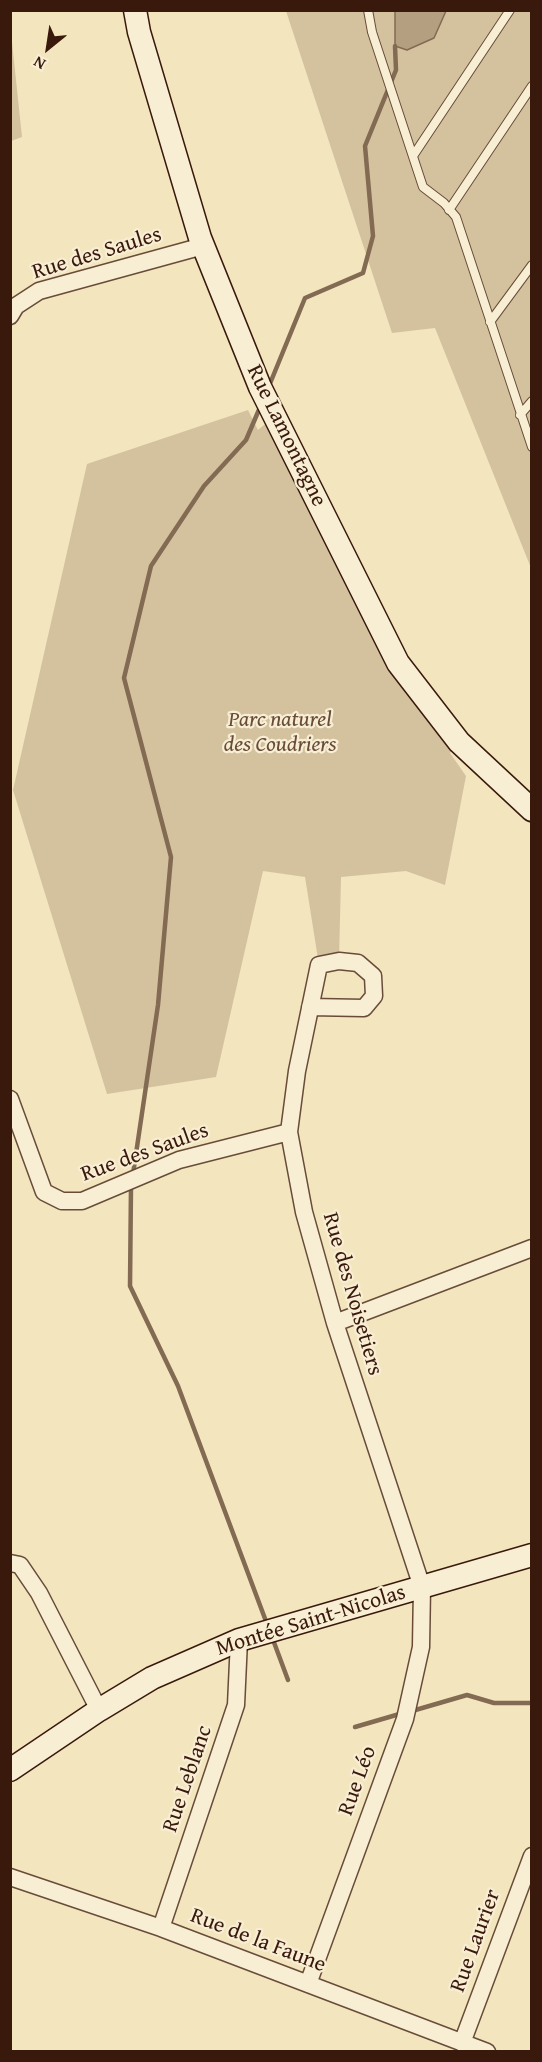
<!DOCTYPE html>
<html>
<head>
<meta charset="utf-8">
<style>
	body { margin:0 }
	#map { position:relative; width:542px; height:2062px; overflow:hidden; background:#f3e5bd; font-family:"Gentium Book Plus",serif }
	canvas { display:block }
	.frame { position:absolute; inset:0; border:12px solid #3a190d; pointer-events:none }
	.north { position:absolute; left:18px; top:18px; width:60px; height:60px; -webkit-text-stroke:4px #f7eed4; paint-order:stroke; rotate:210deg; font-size:16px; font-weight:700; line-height:24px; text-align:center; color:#3a190d }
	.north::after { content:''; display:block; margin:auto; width:21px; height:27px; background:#3a190d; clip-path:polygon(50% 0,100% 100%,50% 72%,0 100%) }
</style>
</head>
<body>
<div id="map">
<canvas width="542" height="2062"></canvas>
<div class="frame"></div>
<div class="north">N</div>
</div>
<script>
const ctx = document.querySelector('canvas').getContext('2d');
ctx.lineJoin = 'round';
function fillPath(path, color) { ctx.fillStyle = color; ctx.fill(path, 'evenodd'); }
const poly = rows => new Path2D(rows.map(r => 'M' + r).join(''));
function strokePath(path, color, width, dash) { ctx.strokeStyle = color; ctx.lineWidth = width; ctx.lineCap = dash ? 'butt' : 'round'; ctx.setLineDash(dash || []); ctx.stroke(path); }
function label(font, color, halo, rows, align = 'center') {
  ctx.font = font + ' "Gentium Book Plus",serif'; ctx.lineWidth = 4.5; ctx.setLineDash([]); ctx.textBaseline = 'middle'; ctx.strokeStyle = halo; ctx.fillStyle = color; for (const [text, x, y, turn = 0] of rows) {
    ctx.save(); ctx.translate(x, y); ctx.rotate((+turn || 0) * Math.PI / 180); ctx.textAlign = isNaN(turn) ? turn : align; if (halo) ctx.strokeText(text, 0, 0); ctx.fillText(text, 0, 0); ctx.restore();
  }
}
fillPath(poly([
	[286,11,531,11,531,568,435,328,392,333],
	[10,23,22,137,11,141,10,141],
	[248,410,258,430,275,416,398,663,459,742,450,753,466,776,445,885,406,871,341,877,339,961,319,965,305,877,263,871,216,1077,107,1094,13,790,87,464]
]), '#d4c29f');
const water = poly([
	[395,11,395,10,446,11,434,38,407,50,395,46,395,11]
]);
fillPath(water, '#b4a081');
strokePath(water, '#836a53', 1.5);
strokePath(poly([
	[269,386,305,298,363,273,373,236,365,146,396,70,395,46],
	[133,1174,158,1005,171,857,124,678,151,566,204,486,246,440,261,405],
	[131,1186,130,1286,178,1386,267,1624],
	[272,1637,288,1680],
	[412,1711,467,1695,494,1703,532,1703],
	[355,1727,403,1713]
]), '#836a53', 4.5);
const lane = poly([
	[368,10,372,32,423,187,444,203,456,217,532,447],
	[413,156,510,10],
	[449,210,532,86],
	[490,322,532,265],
	[520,415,532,401]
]);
const street = poly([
	[10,316,16,306,39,291,203,246],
	[10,1099,44,1192,62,1201,82,1201,179,1160,289,1132],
	[335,1323,532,1248],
	[10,1563,20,1565,39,1593,99,1710],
	[10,1877,161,1928,487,2052],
	[161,1928,236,1705,239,1640],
	[308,1984,405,1719,421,1647,422,1587,335,1323,304,1212,289,1132,297,1071,319,965,339,961,358,963,373,976,374,996,364,1008,310,1007],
	[462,2043,532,1856]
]);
const secondary = poly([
	[135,10,139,32,200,238,260,387,398,663,459,742,532,810],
	[10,1770,99,1710,152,1678,239,1640,532,1555]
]);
strokePath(lane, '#684c39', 10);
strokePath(street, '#684c39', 19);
strokePath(secondary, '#3a190d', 25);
strokePath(lane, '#f7eed4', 8);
strokePath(street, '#f7eed4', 16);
strokePath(secondary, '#f7eed4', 22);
label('22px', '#3a190d', '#f7eed4', [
	["Rue des Saules",97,254,-17],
	["Rue Lamontagne",286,436,64],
	["Rue des Saules",145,1153,-20],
	["Rue des Noisetiers",352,1294,74],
	["Montée Saint-Nicolas",311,1621,-17],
	["Rue Leblanc",188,1779,-71],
	["Rue Léo",358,1781,-70],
	["Rue de la Faune",258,1941,21],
	["Rue Laurier",476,1941,-70]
]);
label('italic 22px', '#684c39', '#f7eed4', [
	["Parc naturel",280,720],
	["des Coudriers",280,745]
]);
</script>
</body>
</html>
